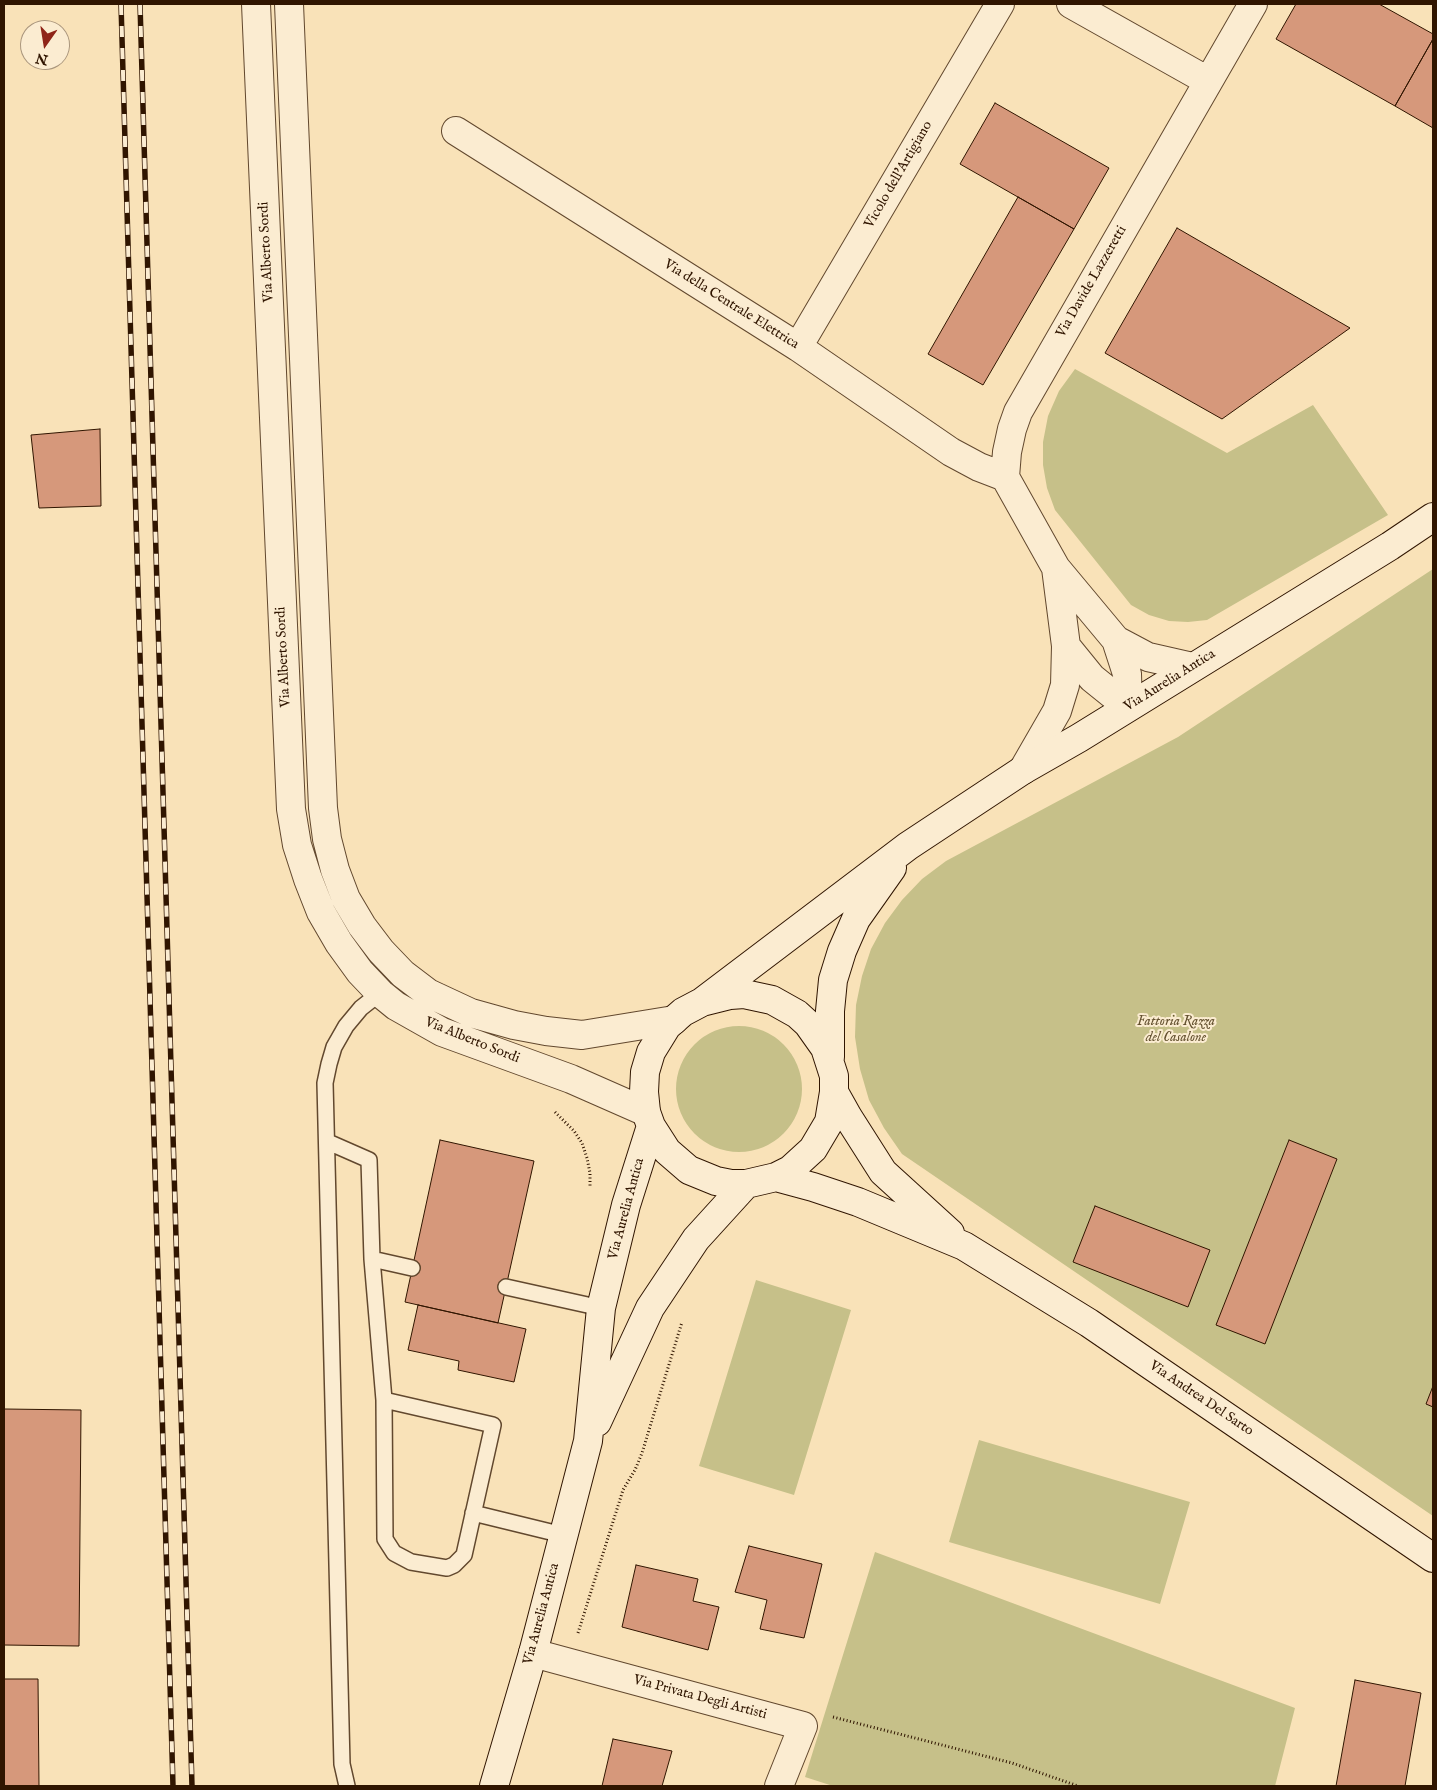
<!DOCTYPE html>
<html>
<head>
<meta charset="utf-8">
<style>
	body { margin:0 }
	#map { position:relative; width:1437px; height:1790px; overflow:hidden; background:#f9e2b8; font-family:"IM FELL English",serif }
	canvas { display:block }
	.frame { position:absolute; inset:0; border:5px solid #301500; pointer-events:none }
	.north { position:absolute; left:20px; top:20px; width:50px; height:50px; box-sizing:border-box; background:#fbecd1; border:1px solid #aa967d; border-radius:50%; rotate:193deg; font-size:14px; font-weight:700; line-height:20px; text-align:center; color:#301500 }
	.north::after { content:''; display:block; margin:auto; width:18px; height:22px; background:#8f2418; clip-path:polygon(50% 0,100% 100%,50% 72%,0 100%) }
</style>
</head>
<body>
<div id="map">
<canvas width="1437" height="1790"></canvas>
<div class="frame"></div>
<div class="north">N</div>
</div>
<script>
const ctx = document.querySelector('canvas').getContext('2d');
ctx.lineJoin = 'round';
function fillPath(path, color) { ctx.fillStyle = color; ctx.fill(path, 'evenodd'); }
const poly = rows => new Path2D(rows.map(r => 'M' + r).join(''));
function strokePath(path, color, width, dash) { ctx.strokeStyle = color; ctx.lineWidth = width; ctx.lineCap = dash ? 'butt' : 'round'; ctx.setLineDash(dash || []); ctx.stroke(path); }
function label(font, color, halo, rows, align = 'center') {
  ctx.font = font + ' "IM FELL English",serif'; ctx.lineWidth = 4; ctx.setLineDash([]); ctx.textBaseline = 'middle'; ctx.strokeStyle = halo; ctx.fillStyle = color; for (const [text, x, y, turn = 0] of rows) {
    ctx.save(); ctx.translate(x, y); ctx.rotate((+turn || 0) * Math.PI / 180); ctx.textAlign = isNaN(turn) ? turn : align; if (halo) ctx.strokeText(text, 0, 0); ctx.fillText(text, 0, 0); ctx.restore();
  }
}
fillPath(poly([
	[1075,369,1227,453,1313,405,1388,515,1207,620,1188,622,1169,621,1149,615,1131,605,1055,510,1047,488,1043,465,1043,442,1048,416,1059,391],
	[1433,569,1433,1516,902,1154,884,1128,869,1100,860,1069,855,1037,856,1005,862,976,871,949,885,923,902,900,922,879,946,861,1178,737],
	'676 1089a63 63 0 1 1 126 0a63 63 0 1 1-126 0Z',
	[756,1280,851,1310,794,1495,699,1466],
	[979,1440,1190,1502,1160,1604,949,1542],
	[875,1552,1295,1708,1275,1786,833,1786,805,1777]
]), '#c6c089');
const building = poly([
	[1296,4,1379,4,1433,34,1433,39,1395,106,1276,39,1296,4],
	[1433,39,1433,128,1395,106,1433,39],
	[995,103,1109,168,1074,229,960,164,995,103],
	[1018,197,1074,229,983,385,928,354,1018,197],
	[1177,228,1350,328,1222,419,1105,353,1177,228],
	[100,429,101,506,39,508,31,435,100,429],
	[440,1140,534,1161,498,1323,405,1302,440,1140],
	[1289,1140,1337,1159,1265,1344,1216,1325,1289,1140],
	[1095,1206,1210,1250,1188,1307,1073,1262,1095,1206],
	[418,1305,526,1329,514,1382,458,1370,459,1361,408,1350,418,1305],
	[1433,1386,1433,1407,1426,1404,1433,1386],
	[4,1409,81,1410,79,1646,4,1645,4,1409],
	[749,1546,822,1564,804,1638,760,1629,767,1600,735,1592,749,1546],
	[636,1565,698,1579,693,1601,719,1607,708,1650,622,1627,636,1565],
	[4,1679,38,1679,39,1786,4,1786,4,1679],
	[1355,1680,1421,1693,1405,1786,1336,1786,1355,1680],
	[613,1739,672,1751,662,1786,602,1786,613,1739]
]);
fillPath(building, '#d6987b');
strokePath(building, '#301500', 1);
const lane = poly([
	[328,1142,369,1160,372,1259,384,1400,385,1539,394,1553,411,1562,447,1568,454,1565,464,1555,493,1425,384,1400],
	[372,1259,412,1268],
	[506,1287,601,1308],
	[473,1513,563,1535],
	[347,1786,342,1764,325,1083,329,1064,334,1047,346,1026,361,1008,380,993]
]);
const street = poly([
	[256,4,291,809,297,845,308,879,321,912,339,943,360,972,380,993,396,1006,442,1032,571,1079,646,1112],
	[289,4,323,808,327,839,335,870,346,899,362,926,381,951,403,974,428,993,471,1013,514,1025,546,1031,582,1035,674,1020],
	[1071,4,1208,81],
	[456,131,798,347,951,452,979,467,1005,477],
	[798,347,1000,4],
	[1116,640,1148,657,1192,667],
	[1066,646,1092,678,1128,707],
	[1128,707,1127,674,1116,640,1056,568,1005,477,1007,452,1012,429,1018,412,1253,4],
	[1023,770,1057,711,1065,685,1066,646,1056,568],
	[533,1653,803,1726,779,1786]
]);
const secondary = poly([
	[702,1002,730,995,744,994,772,1000,797,1014,808,1024,825,1048,834,1076,834,1092,829,1122,813,1149,790,1170,776,1177,746,1184,731,1184,716,1181,689,1170,667,1151,651,1126,646,1112,644,1092,645,1072,651,1052,667,1026,683,1012,702,1002,908,846,1023,770,1079,738,1390,546,1433,517],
	[830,1057,830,1011,833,980,842,951,856,919,892,868],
	[834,1092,848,1117,883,1172,950,1233],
	[776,1177,813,1187,858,1202,964,1246,1089,1323,1433,1558],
	[597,1422,650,1308,696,1239,746,1184],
	[494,1786,533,1653,588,1441,601,1308,626,1205,651,1126]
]);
strokePath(lane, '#62482e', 18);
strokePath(street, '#62482e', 30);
strokePath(secondary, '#301500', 30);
strokePath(poly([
	[555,1112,574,1131,582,1143,587,1158,590,1173,590,1188],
	[578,1633,623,1490,635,1470,642,1453,682,1322],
	[833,1717,1012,1763,1078,1786]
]), '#301500', 3, [1, 2.5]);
strokePath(lane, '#fbecd1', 15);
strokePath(street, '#fbecd1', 28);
strokePath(secondary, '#fbecd1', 28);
const rail = poly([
	[121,4,173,1786],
	[140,4,192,1786]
]);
strokePath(rail, '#301500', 5.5);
strokePath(rail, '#fbecd1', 4, [11]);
label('14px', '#301500', '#fbecd1', [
	["Vicolo dell'Artigiano",899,175,-60],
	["Via Alberto Sordi",267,252,-93],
	["Via Davide Lazzeretti",1092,282,-60],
	["Via della Centrale Elettrica",731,305,32],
	["Via Alberto Sordi",284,657,-93],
	["Via Aurelia Antica",1170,681,-32],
	["Via Alberto Sordi",472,1041,22],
	["Via Aurelia Antica",627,1209,-75],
	["Via Andrea Del Sarto",1201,1399,34],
	["Via Aurelia Antica",542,1614,-75],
	["Via Privata Degli Artisti",700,1698,15]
]);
label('italic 14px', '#645130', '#fbecd1', [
	["Fattoria Razza",1176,1022],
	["del Casalone",1176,1038]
]);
</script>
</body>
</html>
